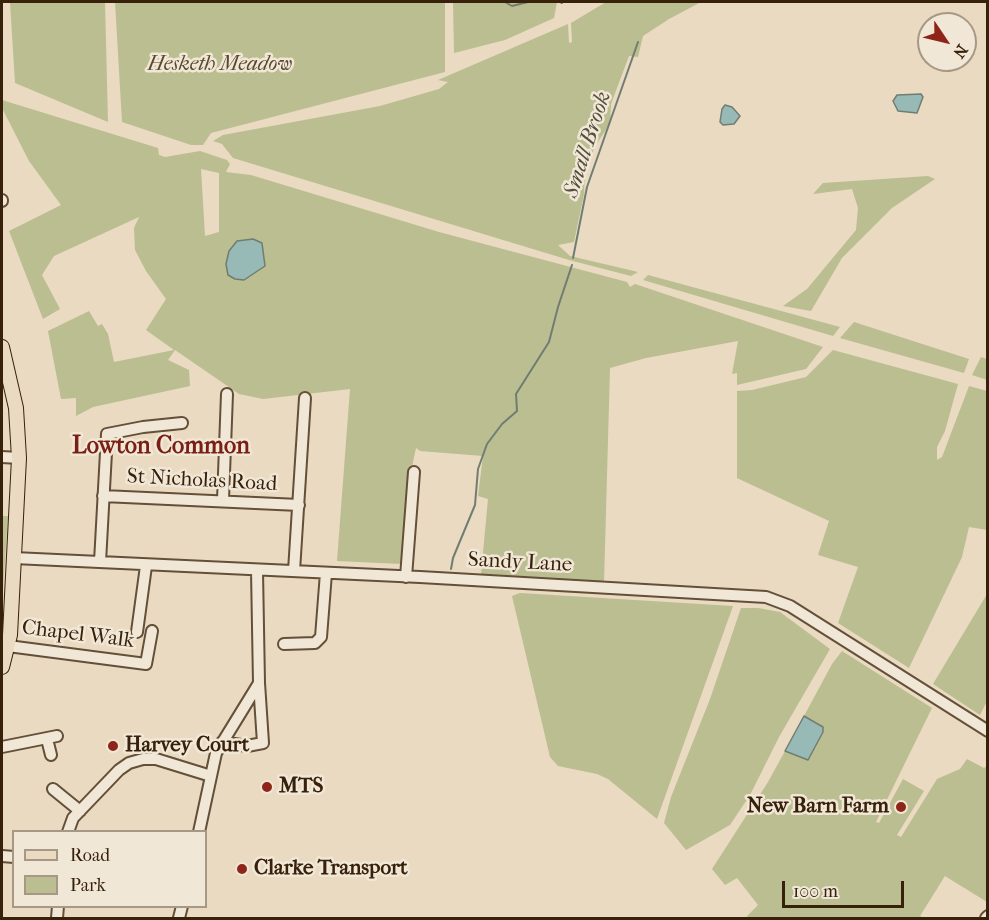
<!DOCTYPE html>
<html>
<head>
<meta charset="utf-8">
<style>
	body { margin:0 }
	#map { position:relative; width:989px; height:920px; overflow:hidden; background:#e9dac1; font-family:"IM FELL French Canon",serif }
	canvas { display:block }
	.frame { position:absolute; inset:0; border:3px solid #38210b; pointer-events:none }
	.legend { position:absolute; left:12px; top:830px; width:195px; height:78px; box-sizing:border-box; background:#f1e7d7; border:2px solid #a79885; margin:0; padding:8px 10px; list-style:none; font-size:18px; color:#38210b }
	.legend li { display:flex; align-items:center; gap:12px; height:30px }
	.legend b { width:30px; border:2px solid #a79885 }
	.north { position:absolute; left:917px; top:12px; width:60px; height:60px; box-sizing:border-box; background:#f1e7d7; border:2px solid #a79885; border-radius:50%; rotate:125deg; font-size:16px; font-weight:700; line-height:24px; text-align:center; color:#38210b }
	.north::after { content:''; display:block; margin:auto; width:21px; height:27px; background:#8f2418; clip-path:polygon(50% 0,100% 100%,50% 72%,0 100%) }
	.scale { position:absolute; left:782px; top:881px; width:122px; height:27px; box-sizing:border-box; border:3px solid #38210b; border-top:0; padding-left:8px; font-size:18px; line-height:21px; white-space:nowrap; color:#38210b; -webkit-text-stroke:4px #f1e7d7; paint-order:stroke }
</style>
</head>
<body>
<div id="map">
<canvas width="989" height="920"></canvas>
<div class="frame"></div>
<ul class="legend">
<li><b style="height:8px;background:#e9dac1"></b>Road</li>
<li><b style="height:16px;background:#bbbe90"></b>Park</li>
</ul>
<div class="north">N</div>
<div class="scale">100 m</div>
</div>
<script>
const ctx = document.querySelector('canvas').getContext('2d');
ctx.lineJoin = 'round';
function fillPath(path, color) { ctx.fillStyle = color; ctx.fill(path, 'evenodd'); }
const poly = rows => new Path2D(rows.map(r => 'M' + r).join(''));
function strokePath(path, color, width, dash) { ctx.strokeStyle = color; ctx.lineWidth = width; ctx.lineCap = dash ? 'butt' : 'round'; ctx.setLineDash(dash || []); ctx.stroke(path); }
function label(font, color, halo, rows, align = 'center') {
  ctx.font = font + ' "IM FELL French Canon",serif'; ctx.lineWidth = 5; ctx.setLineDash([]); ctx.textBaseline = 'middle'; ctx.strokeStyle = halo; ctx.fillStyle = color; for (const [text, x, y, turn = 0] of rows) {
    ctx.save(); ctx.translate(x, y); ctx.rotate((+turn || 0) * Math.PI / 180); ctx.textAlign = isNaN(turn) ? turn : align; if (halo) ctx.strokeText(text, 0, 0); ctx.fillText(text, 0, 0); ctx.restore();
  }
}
fillPath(poly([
	[10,2,105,2,108,122,15,83],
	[115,2,445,2,445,72,211,133,203,145,191,145,122,122],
	[453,2,557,2,554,18,505,40,454,53],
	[606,2,701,2,669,19,643,36,638,57,629,56,611,104,610,124,595,146,585,172,584,194,574,242,558,245,570,256,638,272,631,276,569,260,233,158,222,144,213,141,223,135,380,106,439,89,448,82,438,80,568,24,569,43,572,42,571,23],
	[2,100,158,148,159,155,165,157,200,151,227,160,230,164,226,172,251,175,439,232,627,282,630,287,635,284,823,347,806,369,737,385,737,373,732,374,738,341,646,358,610,368,604,583,481,574,488,499,478,496,483,456,420,451,416,448,408,485,402,564,337,561,350,389,263,399,239,394,175,350,168,360,189,370,190,386,93,407,76,416,76,398,61,399,48,331,89,311,98,326,102,324,108,334,114,362,174,350,146,330,166,299,146,271,135,250,134,228,139,217,54,256,42,275,60,309,43,319,9,231,61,205,29,161,2,108],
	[201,169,219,173,219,232,205,236],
	[928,176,935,179,892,208,842,258,811,311,783,306,807,289,856,230,858,208,852,189,813,194,823,183],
	[648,275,807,318,840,327,833,336,643,280],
	[854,322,969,359,964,373,840,338],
	[833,350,958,384,945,431,937,447,937,460,942,457,969,386,987,391,987,530,969,527,962,557,909,668,838,623,858,567,818,555,829,521,737,478,737,391,752,390,806,377],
	[981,357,987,359,987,380,972,375],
	[2,516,8,516,2,603],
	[520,593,733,606,657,819,608,779,597,774,558,766,550,757,512,596],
	[987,594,987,701,980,715,933,684],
	[741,608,758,608,780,612,830,649,779,737,750,795,730,825,686,850,664,823,671,797,710,699],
	[842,651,932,708,876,822,879,823,903,779,924,791,897,835,901,837,937,779,960,769,967,759,984,768,987,766,987,902,945,876,920,916,924,918,748,918,747,916,758,905,737,878,725,885,712,869,768,782,785,751,808,760,823,732,818,723,804,716,832,664]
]), '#bbbe90');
const water = poly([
	[921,94,923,97,917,113,898,111,893,101,897,95,921,94],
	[725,105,732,107,740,116,734,124,723,125,720,122,722,109,725,105],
	[253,239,262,243,265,266,244,280,235,279,228,275,226,264,229,251,237,241,253,239],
	[804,716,823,727,823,732,808,760,785,751,804,716]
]);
fillPath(water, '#97bab6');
strokePath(water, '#717d72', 1.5);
strokePath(poly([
	[505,2,512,6,528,2],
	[560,2,562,3],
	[573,258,587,187,638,42],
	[451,569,453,558,475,505,478,469,487,444,502,424,517,411,516,394,549,342,558,307,572,265]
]), '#717d72', 2);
const minor = poly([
	[2,200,2,201],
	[2,457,19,458],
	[103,496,299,505],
	[223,500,227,394],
	[14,558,420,577,766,597,790,606,988,731],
	[100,562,107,434,143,427,182,423],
	[294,571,305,398],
	[406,577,414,472],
	[137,632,146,566],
	[284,644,315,643,321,637,326,573],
	[8,646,146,664,152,631],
	[47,739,51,755],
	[222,742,247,746,263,743,259,683],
	[2,747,57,736],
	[53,789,80,811],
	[68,832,73,818,119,770,129,763,143,759,156,759,211,776],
	[199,832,216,753,259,683,257,571],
	[2,856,14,857],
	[57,918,58,906],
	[179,918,182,906],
	[986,918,988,916]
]);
const major = poly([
	[2,347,16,408,19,458,10,635,2,667]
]);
strokePath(minor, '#644f38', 14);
strokePath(major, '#38210b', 16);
strokePath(minor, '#f1e7d7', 10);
strokePath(major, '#e9dac1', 14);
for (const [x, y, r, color] of [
	[113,746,6,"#8f2418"],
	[267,787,6,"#8f2418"],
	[901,807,6,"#8f2418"],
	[242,869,6,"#8f2418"]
]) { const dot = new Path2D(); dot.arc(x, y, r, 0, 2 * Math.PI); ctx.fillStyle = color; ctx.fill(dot); strokePath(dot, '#f1e7d7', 2); }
label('italic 21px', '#59482c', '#f1e7d7', [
	["Hesketh Meadow",220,65]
]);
label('21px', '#38210b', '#f1e7d7', [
	["St Nicholas Road",202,481,3],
	["Sandy Lane",520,563,3],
	["Chapel Walk",78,635,7]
]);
label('bold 21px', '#38210b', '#f1e7d7', [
	["Harvey Court",125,746],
	["MTS",279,787],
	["New Barn Farm",889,807,"right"],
	["Clarke Transport",254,869]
], 'left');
label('italic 22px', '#544f3e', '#f1e7d7', [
	["Small Brook",588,145,-72]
]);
label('bold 24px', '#7a1f14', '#f1e7d7', [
	["Lowton Common",161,447]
]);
</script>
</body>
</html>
